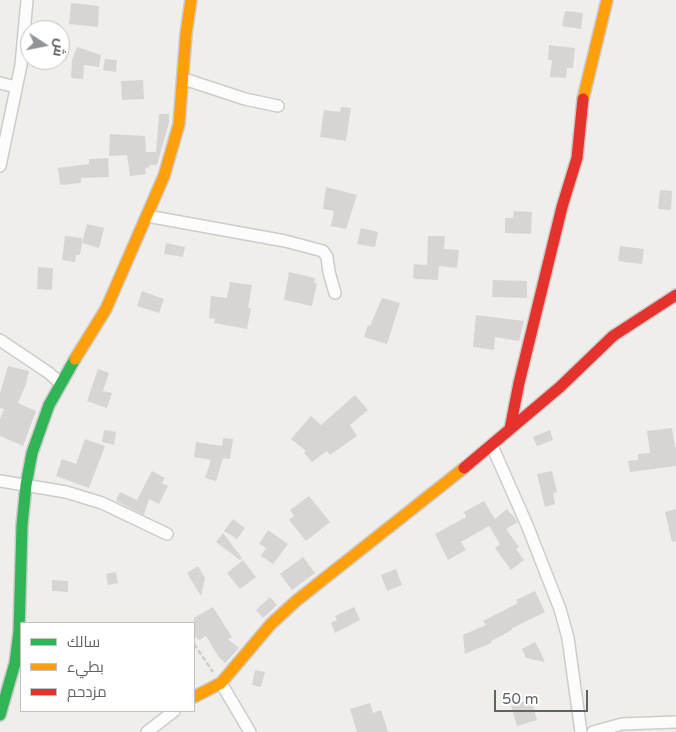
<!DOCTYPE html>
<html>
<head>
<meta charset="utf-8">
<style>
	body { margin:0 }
	#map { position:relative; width:676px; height:732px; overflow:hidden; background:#efeeea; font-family:"Varela Round",Cairo,sans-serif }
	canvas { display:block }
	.legend { position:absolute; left:20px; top:622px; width:175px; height:90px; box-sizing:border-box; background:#fff; border:1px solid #bfc1c3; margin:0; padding:6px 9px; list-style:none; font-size:15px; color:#5f6368 }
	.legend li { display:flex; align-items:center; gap:10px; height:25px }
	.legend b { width:25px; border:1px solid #bfc1c3 }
	.north { position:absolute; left:20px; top:20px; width:50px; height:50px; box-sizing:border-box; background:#fff; border:1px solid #bfc1c3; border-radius:50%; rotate:101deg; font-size:14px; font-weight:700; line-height:20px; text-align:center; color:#5f6368 }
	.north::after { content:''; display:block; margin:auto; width:18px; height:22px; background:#919496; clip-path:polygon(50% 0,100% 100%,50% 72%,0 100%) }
	.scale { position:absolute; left:494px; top:690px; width:94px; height:22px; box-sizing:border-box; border:2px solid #5f6368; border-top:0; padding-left:6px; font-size:15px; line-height:18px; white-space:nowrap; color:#5f6368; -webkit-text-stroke:4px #fff; paint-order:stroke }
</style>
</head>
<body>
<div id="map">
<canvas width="676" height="732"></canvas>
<ul class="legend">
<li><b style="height:6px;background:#30b455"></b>سالك</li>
<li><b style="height:6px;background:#ff9f0a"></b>بطيء</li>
<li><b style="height:6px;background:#e5322d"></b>مزدحم</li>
</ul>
<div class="north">ش</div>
<div class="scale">50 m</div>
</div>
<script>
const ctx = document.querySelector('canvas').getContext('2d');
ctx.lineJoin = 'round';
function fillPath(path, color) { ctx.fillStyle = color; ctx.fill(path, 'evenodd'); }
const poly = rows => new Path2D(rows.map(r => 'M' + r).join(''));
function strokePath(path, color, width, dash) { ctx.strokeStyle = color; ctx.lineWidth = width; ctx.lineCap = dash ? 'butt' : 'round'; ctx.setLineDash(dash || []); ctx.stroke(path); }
fillPath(poly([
	[71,3,99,6,98,27,69,24],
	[565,11,583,13,581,29,562,26],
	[549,45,575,48,573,68,567,68,566,78,550,77,552,60,548,60],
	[77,47,101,55,99,67,84,65,83,79,71,78,72,60],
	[105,59,117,60,116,72,103,70],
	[143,80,144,99,122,100,121,81],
	[341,107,351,108,346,141,320,137,324,110,340,112],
	[159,114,169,114,169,123,157,165,149,165,150,167,145,168,146,174,130,176,127,155,109,156,110,134,145,136,146,152,156,152],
	[108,158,109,177,81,178,81,183,60,185,58,168,89,164,89,159],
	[326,187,357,195,346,229,331,226,334,211,323,209],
	[660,190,672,191,671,210,658,209],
	[514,211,532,212,531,234,505,233,505,218,513,218],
	[87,224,104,228,99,248,82,243,80,255,76,255,75,262,62,260,65,236,82,238,82,243],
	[361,228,378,232,375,247,357,244],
	[428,236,445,236,444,249,459,250,457,268,439,266,438,280,415,279,413,277,414,264,427,265],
	[166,243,185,247,183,257,164,254],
	[620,246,644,249,642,264,618,261],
	[38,267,53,268,52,290,37,289],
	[289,272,315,278,314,283,317,283,312,306,284,300],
	[493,280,527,281,527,298,492,297],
	[230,282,252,285,248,308,251,308,247,329,214,323,215,319,209,318,211,296,227,298],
	[142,291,164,299,159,313,137,306],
	[382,298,400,303,387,344,364,337,368,325,370,326],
	[476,315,524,321,519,341,495,337,494,350,473,347],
	[8,366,29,371,26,384,18,403,36,411,23,446,0,436,0,419,4,409,0,408,0,393],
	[98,369,109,373,103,391,112,393,107,408,87,401],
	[355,395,368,410,350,425,357,436,330,455,327,451,312,462,304,453,306,451,291,439,311,416,321,425],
	[672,428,675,448,676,447,676,466,630,472,628,461,638,460,638,454,650,453,647,431],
	[104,430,116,432,114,445,102,442],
	[550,430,553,440,537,446,533,437],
	[223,438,233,439,230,459,223,458,216,481,205,478,211,460,194,457,196,442,222,446],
	[85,439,105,446,89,488,56,476,62,459,76,464],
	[152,471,165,478,162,483,168,486,159,504,149,499,144,515,116,501,120,492,137,500],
	[552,471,557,492,553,493,555,504,545,507,537,474],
	[309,496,330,522,306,541,289,520,294,516,290,510],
	[484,501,495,519,507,509,518,522,506,529,519,547,516,549,524,560,511,570,495,548,500,544,489,526,461,542,466,550,448,560,435,534,466,517,464,512],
	[676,509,676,541,672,542,665,512],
	[233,519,245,528,237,539,224,531],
	[268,530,288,544,273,564,261,556,266,548,259,544],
	[223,533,242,558,240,560,216,542],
	[303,557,315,573,292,590,280,574],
	[243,560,256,577,240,589,227,573],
	[198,566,205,578,201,596,187,573],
	[396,569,402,585,387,591,381,575],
	[116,572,118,583,108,585,106,574],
	[52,580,68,581,68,592,52,591],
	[535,591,545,612,511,629,512,630,491,641,491,643,465,654,463,635,486,625,483,621,518,603,516,600],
	[270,597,277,605,263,618,256,610],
	[213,607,232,637,228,639,239,648,225,663,218,656,206,636,199,640,194,636,194,618],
	[354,607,360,620,335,633,331,623,337,620,335,616],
	[535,642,540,651,545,662,526,658,522,649],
	[255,670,265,672,261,687,252,685],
	[531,699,537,720,517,726,511,705],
	[370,703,373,713,381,710,388,732,357,732,350,709]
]), '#d6d5d3');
const street = poly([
	[184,79,245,99,278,106],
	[0,83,16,87],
	[0,166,21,65,27,0],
	[147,216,285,241,323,251,327,257,329,272,335,293],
	[0,340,49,373,60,383],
	[492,446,527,525,560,609,568,638,581,732],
	[0,481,66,492,102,503,167,534],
	[221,683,250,732],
	[147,732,174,711],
	[593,732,622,724,676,722]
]);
const fast = poly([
	[0,715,15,663,19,632,22,525,26,485,32,453,49,405,75,359]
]);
const slow = poly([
	[583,99,607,0],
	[75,359,106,309,164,176,179,124,186,34,191,0],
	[194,697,221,683,271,624,296,601,464,468]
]);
const jam = poly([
	[510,429,519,383,562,207,577,158,583,99],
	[464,468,560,387,613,336,676,295]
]);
strokePath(street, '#cbcccc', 14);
strokePath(fast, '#cacacb', 14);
strokePath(slow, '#cacacb', 14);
strokePath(jam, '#cacacb', 14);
strokePath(poly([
	[194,644,213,672]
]), '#cacfcc', 2.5, [5, 2.5]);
strokePath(street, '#fdfcfc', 11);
strokePath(fast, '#30b455', 11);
strokePath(slow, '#ff9f0a', 11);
strokePath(jam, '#e5322d', 11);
</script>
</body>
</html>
